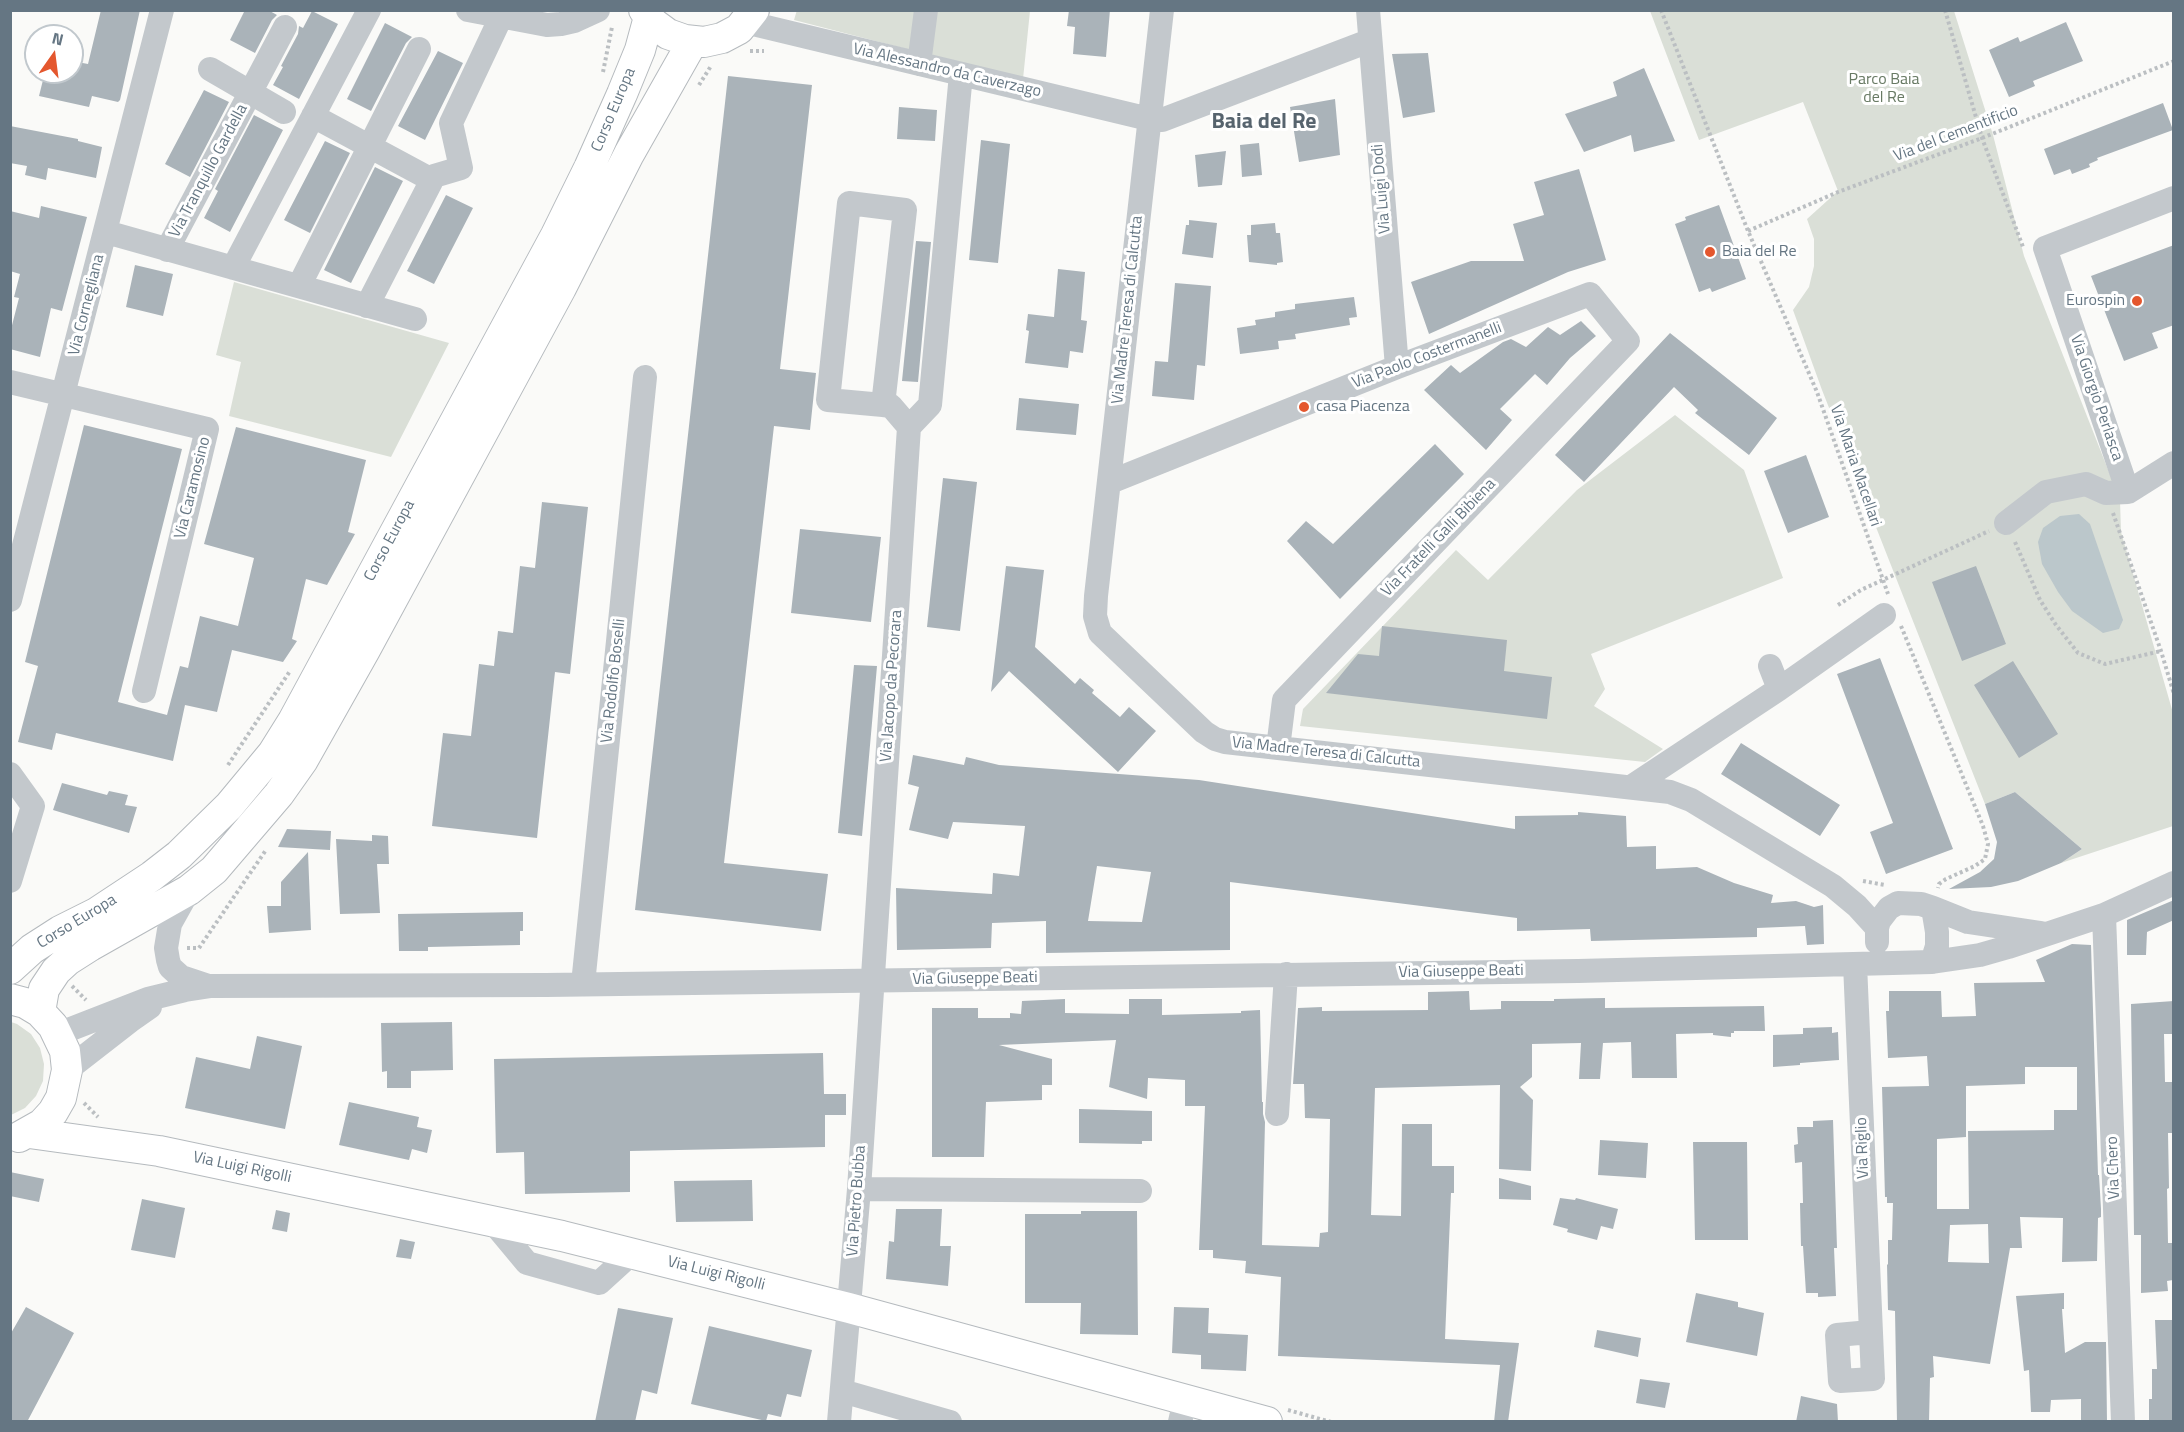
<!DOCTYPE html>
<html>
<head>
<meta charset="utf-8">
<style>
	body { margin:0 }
	#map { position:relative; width:2184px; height:1432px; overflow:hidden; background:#fafaf8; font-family:"Titillium Web",sans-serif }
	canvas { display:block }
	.frame { position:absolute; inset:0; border:12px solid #657683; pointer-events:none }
	.north { position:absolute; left:24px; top:24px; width:60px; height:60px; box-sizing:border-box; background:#fff; border:2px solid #c1c8cd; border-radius:50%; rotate:14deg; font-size:16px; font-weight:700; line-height:24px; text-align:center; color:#657683 }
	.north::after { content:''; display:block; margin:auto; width:21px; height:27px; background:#e4572e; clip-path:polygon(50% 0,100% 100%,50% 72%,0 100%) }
</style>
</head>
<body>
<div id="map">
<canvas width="2184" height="1432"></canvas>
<div class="frame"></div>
<div class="north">N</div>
</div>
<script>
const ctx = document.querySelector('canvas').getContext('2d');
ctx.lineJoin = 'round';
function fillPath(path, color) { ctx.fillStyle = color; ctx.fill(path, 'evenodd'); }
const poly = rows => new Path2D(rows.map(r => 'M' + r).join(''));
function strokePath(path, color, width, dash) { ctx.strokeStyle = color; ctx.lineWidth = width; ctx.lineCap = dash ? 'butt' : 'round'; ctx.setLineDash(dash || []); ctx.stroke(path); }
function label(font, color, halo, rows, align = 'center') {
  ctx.font = font + ' "Titillium Web",sans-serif'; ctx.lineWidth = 6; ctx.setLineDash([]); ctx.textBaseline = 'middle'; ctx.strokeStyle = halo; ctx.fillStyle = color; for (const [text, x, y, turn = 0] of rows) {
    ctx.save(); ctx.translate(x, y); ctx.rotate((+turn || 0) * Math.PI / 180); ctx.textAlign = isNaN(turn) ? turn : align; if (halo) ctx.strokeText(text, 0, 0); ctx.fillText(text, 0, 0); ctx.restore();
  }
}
fillPath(poly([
	[797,10,1030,11,1023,79,794,20],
	[1650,11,1954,11,1993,135,2024,256,2120,500,2121,532,2173,713,2173,826,2061,863,2082,849,2015,792,1985,804,1822,390,1793,310,1809,287,1814,266,1814,239,1807,219,1838,191,1803,102,1699,140],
	[234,282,449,343,391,457,229,416,241,362,216,355],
	[1675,415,1744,470,1783,578,1591,654,1605,689,1594,706,1663,749,1645,762,1300,726,1303,709,1456,550,1488,580,1577,490],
	[11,1022,17,1024,31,1034,40,1048,44,1064,43,1081,36,1096,25,1108,11,1115]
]), '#dadfd7');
fillPath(poly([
	[2079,514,2090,524,2123,620,2119,629,2103,633,2072,611,2058,592,2042,564,2038,542,2043,528,2060,516]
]), '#bbc7cb');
fillPath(poly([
	[101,10,140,10,120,100,118,102,92,96,89,107,39,96,45,72,72,72,72,61,88,64],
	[245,10,268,10,277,15,272,20,255,53,230,40],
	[1069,10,1110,10,1106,57,1073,54,1075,27,1067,26],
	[312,11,338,24,299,99,273,85,283,67,281,66,298,34,299,26,303,28],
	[2066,22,2083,61,2033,81,2035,86,2009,97,1989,50,2018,37,2020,42],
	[385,23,412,37,406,43,371,111,347,99],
	[438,51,463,63,425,140,398,126],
	[1428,53,1435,112,1403,118,1392,54],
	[1644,68,1675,141,1634,152,1631,135,1584,152,1565,114,1617,96,1613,82],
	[728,76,812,85,780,369,816,373,810,430,774,426,724,863,828,874,821,931,635,910],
	[204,90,229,102,190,177,165,164],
	[1335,99,1340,155,1299,162,1290,107],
	[2163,103,2173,130,2097,158,2098,160,2089,164,2090,167,2072,174,2070,169,2054,175,2044,149],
	[899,107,937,110,935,141,897,139],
	[254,115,283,130,230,232,204,218,218,191,215,189],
	[10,126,78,139,78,141,102,147,96,178,48,168,46,180,25,175,27,166,10,163],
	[981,140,1010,144,998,263,969,260],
	[325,141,350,153,310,233,284,220],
	[1259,143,1262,175,1242,177,1240,145],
	[1226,151,1222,185,1198,187,1195,155],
	[375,167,403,181,351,283,324,270],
	[1579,169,1606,260,1568,272,1429,334,1411,282,1471,261,1524,261,1513,224,1544,215,1534,182],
	[446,195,473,208,434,284,407,271],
	[1719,205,1746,279,1712,292,1710,288,1699,292,1675,224,1686,220,1685,217],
	[41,206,87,217,62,311,51,308,40,357,10,349,10,333,19,298,14,297,20,274,10,271,10,211,39,218],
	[1189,220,1217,223,1213,258,1182,254,1186,225,1189,225],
	[1275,223,1276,233,1280,233,1283,262,1277,263,1277,265,1249,262,1247,235,1251,235,1251,225],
	[916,241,931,242,918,382,902,381],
	[2174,245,2174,325,2152,333,2158,348,2124,361,2091,276],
	[135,265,173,274,163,316,126,307],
	[1058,269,1085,272,1081,320,1087,321,1083,353,1070,351,1068,368,1025,363,1029,331,1026,330,1028,314,1054,317],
	[1175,283,1211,286,1205,366,1197,365,1194,400,1152,396,1155,361,1168,362],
	[1354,297,1357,317,1349,318,1350,325,1295,334,1296,339,1278,341,1279,349,1240,354,1237,328,1256,325,1255,320,1275,317,1275,312,1295,309,1295,304],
	[1581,321,1596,336,1570,358,1547,385,1535,374,1500,409,1512,420,1486,450,1424,390,1451,365,1460,373,1503,342,1511,339,1526,347,1548,327,1560,335],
	[1670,333,1777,418,1749,455,1695,413,1698,410,1674,387,1584,482,1555,455],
	[1019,398,1079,404,1076,435,1016,430],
	[84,425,182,449,118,702,167,715,180,666,188,668,200,616,238,626,254,558,204,544,236,427,366,460,348,532,355,534,327,585,306,579,292,639,297,641,283,662,232,650,217,712,185,705,173,761,56,733,52,750,18,742,38,666,25,662],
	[1435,444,1464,474,1340,599,1287,541,1306,521,1333,544],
	[1806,455,1829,517,1788,533,1764,471],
	[943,478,977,482,960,631,927,627],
	[542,502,588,507,570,674,555,672,537,838,432,826,443,733,471,736,479,664,494,666,498,631,513,633,520,566,535,568],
	[800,529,881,537,871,622,791,613],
	[1006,566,1044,570,1035,647,1075,684,1080,678,1094,690,1092,693,1120,717,1129,707,1156,731,1118,772,1009,671,991,692],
	[1976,566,2006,644,1962,661,1932,582],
	[1382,626,1507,640,1504,671,1552,677,1547,719,1326,693,1358,654,1379,656],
	[1880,658,1953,849,1886,874,1870,832,1893,823,1837,674],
	[2013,661,2058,734,2019,758,1974,685],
	[854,665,877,666,862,836,838,833],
	[1741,743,1840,805,1820,836,1721,774],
	[913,755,964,765,966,757,999,765,1199,780,1515,829,1515,816,1578,815,1578,812,1626,816,1627,847,1656,846,1656,869,1697,867,1734,883,1773,895,1771,903,1796,901,1814,907,1823,905,1824,944,1807,945,1805,926,1757,928,1757,937,1591,941,1590,929,1517,931,1517,918,1230,882,1230,950,1046,953,1046,921,992,923,991,948,897,950,896,888,992,894,993,873,1019,876,1025,826,953,822,948,839,909,830,919,787,908,784],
	[1097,866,1151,872,1142,922,1088,921],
	[62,783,107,795,109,791,128,795,125,805,137,807,129,833,53,810],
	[2015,792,2082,849,2061,863,2018,881,1991,887,1949,889,1980,872,1994,859,1997,842,1985,804],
	[287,829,331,831,330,850,278,847],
	[372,835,388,836,389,864,377,864,380,913,340,914,336,839,372,841],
	[308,852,311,930,269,933,267,906,281,906,281,882],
	[2174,900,2174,920,2147,932,2146,955,2127,955,2127,920],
	[523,912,523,931,520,931,520,945,428,947,428,951,399,951,398,914],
	[2072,944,2091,945,2098,1175,2099,1175,2101,1209,2101,1217,2098,1218,2097,1261,2062,1262,2063,1218,2020,1217,2022,1248,2010,1248,1990,1364,1933,1356,1934,1377,1930,1378,1929,1422,1897,1422,1895,1311,1888,1310,1887,1264,1888,1265,1888,1240,1892,1240,1893,1203,1887,1203,1887,1197,1885,1197,1882,1087,1929,1086,1927,1056,1888,1058,1886,1011,1889,1011,1889,991,1941,991,1942,1017,1976,1016,1974,983,2045,982,2036,960],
	[2025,1067,2077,1067,2077,1110,2054,1110,2054,1130,1968,1131,1969,1209,1937,1209,1937,1139,1966,1137,1966,1086,2025,1084],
	[1988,1224,1989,1263,1948,1262,1950,1225],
	[1469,991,1470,1010,1501,1009,1501,1001,1554,1001,1554,999,1605,998,1605,1008,1764,1006,1765,1031,1734,1031,1734,1033,1731,1033,1731,1037,1713,1035,1713,1033,1676,1034,1677,1078,1632,1078,1631,1042,1603,1043,1600,1079,1579,1079,1581,1043,1532,1044,1532,1077,1520,1087,1533,1100,1531,1171,1499,1169,1500,1085,1375,1088,1371,1215,1401,1216,1402,1124,1432,1124,1432,1166,1454,1166,1454,1193,1451,1193,1445,1339,1519,1343,1508,1422,1494,1422,1500,1365,1278,1356,1281,1277,1245,1273,1246,1261,1213,1258,1213,1250,1199,1250,1205,1106,1185,1106,1185,1080,1148,1078,1147,1099,1109,1087,1116,1040,999,1045,1052,1059,1052,1085,1042,1085,1042,1100,986,1102,984,1157,932,1157,932,1008,978,1008,978,1018,1010,1018,1010,1013,1021,1014,1022,1001,1065,999,1065,1013,1129,1014,1129,999,1162,999,1162,1015,1241,1013,1241,1011,1260,1010,1262,1102,1263,1102,1263,1114,1265,1122,1262,1245,1319,1247,1320,1233,1328,1232,1330,1119,1305,1118,1304,1084,1293,1084,1298,1008,1322,1007,1322,1011,1428,1010,1428,992],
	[2174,1001,2174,1034,2164,1034,2165,1082,2174,1082,2174,1133,2168,1133,2169,1188,2167,1189,2168,1243,2174,1243,2173,1280,2167,1281,2168,1291,2141,1293,2141,1235,2134,1235,2131,1004],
	[452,1022,453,1070,411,1071,411,1088,387,1088,387,1071,382,1072,381,1023],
	[1832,1027,1832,1033,1838,1032,1839,1060,1800,1063,1800,1065,1773,1067,1773,1035,1803,1034,1803,1028],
	[257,1036,302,1046,285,1129,185,1108,196,1057,250,1069],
	[823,1053,824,1094,846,1094,846,1115,825,1115,825,1147,630,1151,630,1192,525,1194,524,1152,496,1153,494,1059],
	[349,1102,419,1117,417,1127,432,1130,427,1153,412,1149,409,1160,339,1145],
	[1079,1109,1152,1111,1152,1141,1142,1141,1142,1144,1079,1143],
	[1833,1120,1837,1248,1834,1248,1836,1296,1818,1297,1818,1293,1806,1293,1803,1246,1801,1246,1800,1203,1803,1203,1802,1162,1795,1163,1794,1145,1798,1144,1797,1127,1813,1127,1813,1121],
	[1600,1140,1648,1143,1646,1178,1598,1175],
	[1693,1142,1747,1142,1748,1240,1695,1240],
	[10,1172,44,1179,39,1202,10,1196],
	[1499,1178,1531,1186,1531,1200,1499,1199],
	[752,1180,753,1221,676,1222,674,1181],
	[1560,1198,1575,1200,1576,1198,1618,1209,1613,1229,1601,1226,1597,1240,1567,1232,1568,1229,1553,1225],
	[142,1199,185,1208,175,1258,131,1250],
	[896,1209,942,1209,940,1246,951,1246,948,1286,886,1279,889,1241,894,1242],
	[276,1210,290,1213,287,1232,272,1229],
	[1081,1211,1137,1211,1138,1335,1080,1334,1081,1303,1025,1303,1025,1214,1081,1214],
	[400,1239,415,1242,411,1259,396,1257],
	[1696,1293,1738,1302,1738,1307,1764,1313,1757,1356,1686,1342],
	[2064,1293,2064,1309,2062,1309,2065,1353,2085,1342,2106,1342,2107,1422,2081,1422,2081,1399,2051,1400,2050,1412,2031,1412,2029,1370,2024,1371,2016,1296],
	[26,1307,74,1333,27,1422,10,1422,10,1335],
	[1174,1307,1209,1308,1208,1333,1248,1335,1246,1371,1201,1369,1201,1355,1172,1353],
	[618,1308,673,1318,657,1394,642,1390,635,1422,595,1422],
	[2155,1320,2174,1320,2174,1422,2149,1420,2149,1399,2152,1399,2152,1369,2157,1369],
	[709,1326,812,1350,801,1397,787,1394,781,1417,768,1414,766,1421,691,1404],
	[1597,1330,1641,1338,1638,1357,1594,1347],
	[1640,1379,1670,1383,1665,1408,1636,1403],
	[1801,1396,1837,1404,1838,1422,1796,1422]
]), '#aab3b9');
const major = poly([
	[644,10,653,23,668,34,685,40,704,42,722,38,739,29,754,10],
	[10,969,32,949,60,931,96,913,152,876,179,855,229,806,273,753,293,721,556,235,589,168,622,94,640,50,649,17],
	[10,999,25,1003,40,1012,53,1026,65,1051,67,1070,61,1098,53,1112,42,1124,19,1137],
	[40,1012,44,989,56,971,68,960,90,946,189,890,214,870,279,794,303,760,365,650,561,288,629,154,693,41],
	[29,1133,159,1151,562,1236,849,1308,1267,1422]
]);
strokePath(major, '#b5babe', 32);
strokePath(poly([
	[1661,10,1748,231,1817,392,1888,594],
	[1945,10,1982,138,2023,247],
	[750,51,764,51],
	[603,72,612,27],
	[699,85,711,66],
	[1748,231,1838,192,1982,138,2174,61],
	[2113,513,2161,651,2174,694],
	[2015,542,2040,600,2056,625,2078,653,2105,664,2161,651],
	[1838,605,1861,590,1989,531],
	[1901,626,1983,826,1988,844,1985,859,1975,866,1946,879,1939,884,1938,888],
	[228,765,290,671],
	[1863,881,1885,885],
	[187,948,199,948,266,850],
	[72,986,86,1000],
	[84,1103,98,1117],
	[1288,1410,1331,1422]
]), '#bbbfc2', 4, [3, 3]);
strokePath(poly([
	[468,10,547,25,561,24,574,21,598,10],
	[1162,10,1096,596,1095,616,1100,633,1204,732,1215,739,1225,742,1670,792,1691,800,1833,886,1857,906,1877,928],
	[1368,10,1397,367],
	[745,22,1149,119,1162,120,1369,41],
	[919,64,926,10],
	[210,69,284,112],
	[313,116,432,180],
	[2174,198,2045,248,2128,492,2174,463],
	[106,232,415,319],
	[167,250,285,27],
	[233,268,369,10],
	[299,286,419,49],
	[367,306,434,176,461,168,451,123,501,17],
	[10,382,207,429,144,691],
	[909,427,930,405,961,74],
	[1110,482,1397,367,1590,294,1628,341,1284,700,1278,748],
	[2006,523,2046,492,2086,484,2106,493,2128,492],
	[10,600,162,10],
	[1770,666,1779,689],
	[10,774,33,806,10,881],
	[1631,787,1779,689,1884,615],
	[189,890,170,924,166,948,168,960,170,967,181,977,208,986],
	[1933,908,1968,922,2041,933],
	[2104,915,2123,1422],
	[1877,942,1877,928,1879,921,1889,908,1898,903,1921,904,1933,908,1937,932,1937,946,1932,962],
	[1855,964,1873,1379,1840,1381,1837,1335,1870,1332],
	[583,984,645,377],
	[58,1034,148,999,185,990,211,986,546,985,1578,971,1932,962,1980,955,2008,947,2104,915,2174,883],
	[67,1070,130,1021,150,1007],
	[1277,1114,1286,974],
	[859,1189,1140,1191],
	[492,1221,527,1263,599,1283,632,1253],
	[842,1391,950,1422],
	[839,1422,859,1189,909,427,891,406,883,405,828,400,849,203,905,210,883,405],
	[1180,1422,1185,1400]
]), '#c3c8cc', 24);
strokePath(major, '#fff', 30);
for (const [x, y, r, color] of [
	[1710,252,6,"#e4572e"],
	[2137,301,6,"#e4572e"],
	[1304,407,6,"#e4572e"]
]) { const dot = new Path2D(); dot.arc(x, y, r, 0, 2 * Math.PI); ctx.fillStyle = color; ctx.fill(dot); strokePath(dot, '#fff', 2); }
label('16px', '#657683', '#fff', [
	["Via Alessandro da Caverzago",947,71,13],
	["Corso Europa",614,110,-67],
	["Via del Cementificio",1956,134,-21],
	["Via Tranquillo Gardella",209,171,-62],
	["Via Luigi Dodi",1382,189,-95],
	["Via Cornegliana",87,305,-76],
	["Via Madre Teresa di Calcutta",1128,310,-84],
	["Via Paolo Costermanelli",1427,356,-21],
	["Via Giorgio Perlasca",2096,398,71],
	["Via Maria Macellari",1855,466,71],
	["Via Caramosino",193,488,-76],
	["Via Fratelli Galli Bibiena",1439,538,-46],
	["Corso Europa",390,541,-62],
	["Via Rodolfo Boselli",614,681,-84],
	["Via Jacopo da Pecorara",892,686,-86],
	["Via Madre Teresa di Calcutta",1326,753,6],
	["Corso Europa",77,922,-31],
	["Via Giuseppe Beati",1461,972,-1],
	["Via Giuseppe Beati",975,979,-1],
	["Via Riglio",1863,1148,-92],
	["Via Luigi Rigolli",242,1168,12],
	["Via Chero",2114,1168,-92],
	["Via Pietro Bubba",857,1201,-86],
	["Via Luigi Rigolli",716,1274,14]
]);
label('16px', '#687a64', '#fff', [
	["Parco Baia",1884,80],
	["del Re",1884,98]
]);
label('16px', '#657683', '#fff', [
	["Baia del Re",1722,252],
	["Eurospin",2125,301,"right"],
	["casa Piacenza",1316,407]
], 'left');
label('bold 22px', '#57646e', '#fff', [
	["Baia del Re",1264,123]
]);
</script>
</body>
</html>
